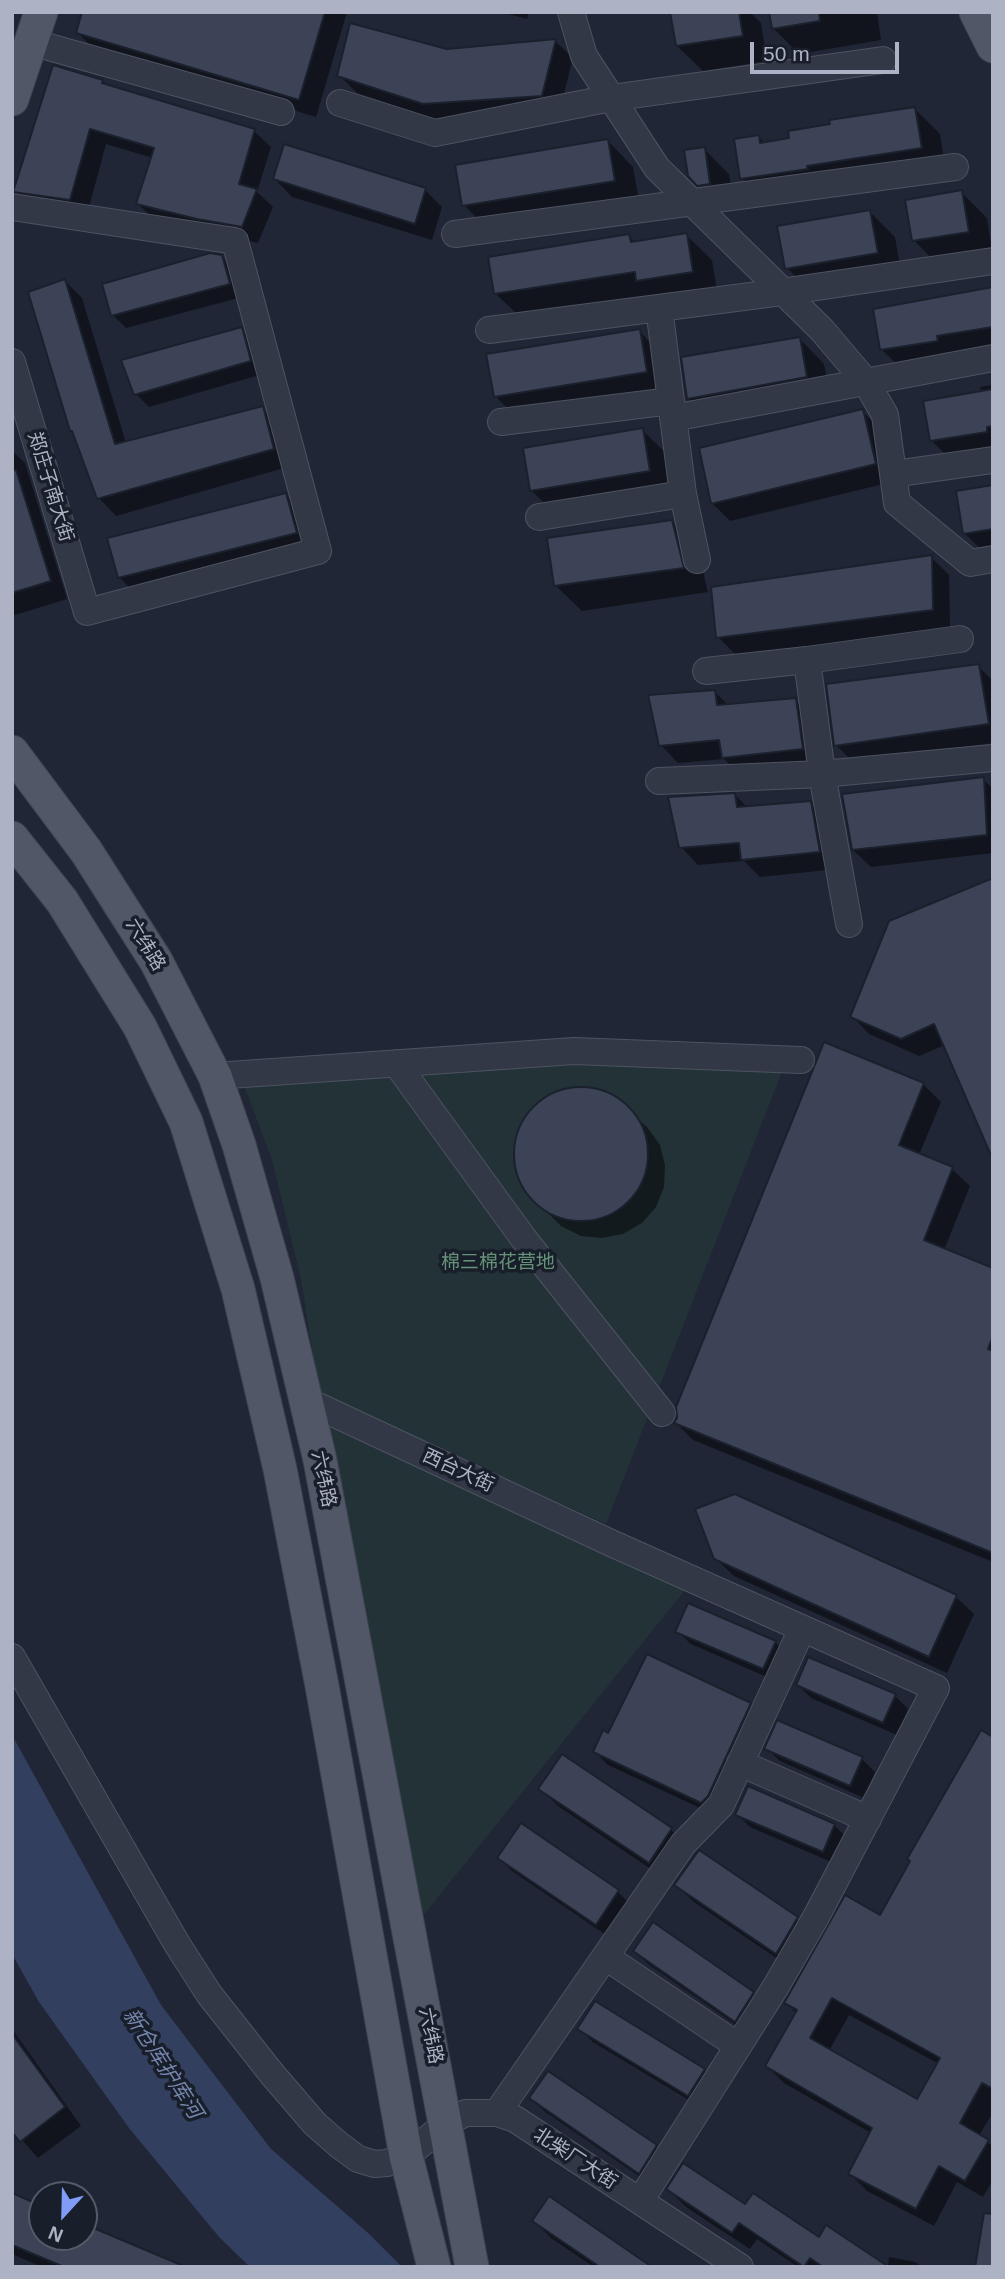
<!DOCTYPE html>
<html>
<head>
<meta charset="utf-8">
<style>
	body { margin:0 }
	#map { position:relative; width:1005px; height:2279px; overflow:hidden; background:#202636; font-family:Helvetica,sans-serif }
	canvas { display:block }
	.frame { position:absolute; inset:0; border:14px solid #adb3c4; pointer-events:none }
	.north { position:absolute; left:28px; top:2181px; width:70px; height:70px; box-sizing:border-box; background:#191e2b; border:2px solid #545a68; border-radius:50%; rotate:202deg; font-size:19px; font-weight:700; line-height:28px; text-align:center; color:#adb3c4 }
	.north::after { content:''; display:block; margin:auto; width:24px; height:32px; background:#809cf6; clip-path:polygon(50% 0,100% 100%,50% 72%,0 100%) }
	.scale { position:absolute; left:750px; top:42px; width:149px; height:32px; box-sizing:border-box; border:4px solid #adb3c4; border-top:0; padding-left:9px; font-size:21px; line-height:24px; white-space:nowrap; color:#adb3c4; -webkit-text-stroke:5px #191e2b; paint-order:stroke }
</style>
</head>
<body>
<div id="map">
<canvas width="1005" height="2279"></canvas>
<div class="frame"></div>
<div class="north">N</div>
<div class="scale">50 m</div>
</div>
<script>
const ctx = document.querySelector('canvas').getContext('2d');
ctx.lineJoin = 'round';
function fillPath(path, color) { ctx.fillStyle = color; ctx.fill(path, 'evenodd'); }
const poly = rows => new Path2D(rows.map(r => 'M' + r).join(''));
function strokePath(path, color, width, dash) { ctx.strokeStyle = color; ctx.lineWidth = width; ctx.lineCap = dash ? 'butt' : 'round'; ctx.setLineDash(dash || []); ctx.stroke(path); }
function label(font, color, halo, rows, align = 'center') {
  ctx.font = font + ' Helvetica,"Noto Sans SC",sans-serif'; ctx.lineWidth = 7; ctx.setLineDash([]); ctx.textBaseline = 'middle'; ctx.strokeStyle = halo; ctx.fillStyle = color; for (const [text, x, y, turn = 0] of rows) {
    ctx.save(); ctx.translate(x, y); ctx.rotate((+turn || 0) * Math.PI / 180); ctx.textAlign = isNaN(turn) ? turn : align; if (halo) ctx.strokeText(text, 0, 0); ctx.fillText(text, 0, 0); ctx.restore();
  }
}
fillPath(poly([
	[569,1064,783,1069,606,1524,319,1394,301,1279,272,1160,243,1083],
	[328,1421,685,1590,422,1917]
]), '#223237');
fillPath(poly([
	[12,1735,161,2005,271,2149,367,2232,402,2267,250,2267,219,2237,129,2128,39,2002,12,1954]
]), '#333f5e');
fillPath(poly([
	[84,12,347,12,316,117,95,50,78,33],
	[501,12,529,12,527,19],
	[672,12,750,12,761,23,767,61,703,71,677,46],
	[771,12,877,12,881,40,799,54,773,28],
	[555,41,573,58,559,113,442,121,357,93,339,75,446,51],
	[102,81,107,86,254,131,271,147,257,192,273,207,258,243,155,220,138,204,153,158,106,144,87,215,31,207,15,191],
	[915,109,940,134,946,173,767,204,742,178,759,137,766,144],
	[608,141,633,167,640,206,489,230,464,205],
	[704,149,729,174,735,209,725,210,689,175],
	[275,179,425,190,442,207,432,240,292,197],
	[961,192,987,218,993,257,939,266,914,240],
	[870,212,895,237,902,278,812,293,787,268],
	[686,235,712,260,718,297,522,319,496,294,629,236,636,243],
	[222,257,235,270,242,297,126,328,113,315],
	[65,281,82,298,126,443,262,408,280,425,291,466,116,516,99,498,75,434,71,430],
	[993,289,993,356,907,374,881,349,930,302,929,299],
	[241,329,254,342,263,374,149,407,136,394],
	[639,331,664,356,671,397,521,422,495,396],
	[799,338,824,364,831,402,714,424,688,398],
	[993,385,993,460,957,466,931,440,981,392,980,387],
	[863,412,881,430,892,482,730,521,712,503],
	[642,430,668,455,675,496,557,516,531,490],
	[12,451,25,463,67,599,15,615,12,612],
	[993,487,993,558,990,558,964,533],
	[286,495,303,513,313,550,137,595,119,577],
	[672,522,697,547,708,592,582,611,556,586],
	[931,557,949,575,950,628,736,655,718,637],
	[978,666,993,681,993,743,853,762,836,745],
	[715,692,729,706,795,700,813,718,820,766,741,775,724,759,678,763,661,745],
	[983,779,993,789,993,853,871,867,853,850],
	[735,795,748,808,810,803,828,820,837,869,760,877,744,861,698,865,681,847],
	[993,880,945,1045,919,1056,869,1034,852,1016],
	[923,1084,941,1102,919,1155,952,1169,970,1186,944,1250,993,1270,993,1562,693,1440,676,1423],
	[569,1089,590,1089,611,1096,647,1127,660,1145,665,1165,664,1187,656,1207,642,1223,623,1234,602,1238,581,1236,561,1226,527,1192,517,1172,515,1151,520,1129,531,1110,548,1097],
	[735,1496,956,1597,974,1614,947,1673,734,1576,715,1558],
	[677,1631,775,1642,788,1655,776,1681,691,1644],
	[798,1685,895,1696,908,1709,897,1735,811,1698],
	[750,1704,763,1717,715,1815,608,1765,595,1752,609,1735],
	[993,1739,993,2112,979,2136,993,2146,993,2180,983,2197,957,2182,934,2226,867,2191,850,2174,871,2133,784,2083,767,2066,797,2014,786,2003,881,1917],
	[849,2015,939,2064,918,2101,829,2051],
	[766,1748,862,1759,875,1772,864,1798,780,1761],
	[563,1756,671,1830,689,1847,667,1880,558,1806,541,1789],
	[737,1814,834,1825,847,1838,836,1864,750,1827],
	[521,1826,618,1892,631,1905,609,1937,512,1871,499,1858],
	[676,1885,797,1919,814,1936,794,1970,694,1902],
	[635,1951,753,1993,766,2006,749,2034,648,1964],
	[12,2029,81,2126,38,2158,12,2129],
	[580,2029,704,2070,717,2083,702,2108,593,2042],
	[531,2098,655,2147,669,2160,652,2185,544,2111],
	[668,2189,746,2207,881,2267,798,2267,757,2239,750,2249,686,2207],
	[12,2196,42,2208,42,2237,84,2237,84,2226,183,2267,42,2267,12,2254],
	[534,2221,649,2267,594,2267,551,2238],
	[889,2257,915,2262,923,2267,888,2267]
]), '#0007');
const building = poly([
	[82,12,325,12,299,100,76,33,82,12],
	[670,12,739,12,743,36,676,46,670,12],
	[769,12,819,12,820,21,772,29,769,12],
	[350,23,447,49,556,39,542,96,423,104,337,76,350,23],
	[53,65,103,80,102,83,255,129,239,184,257,189,242,227,197,219,136,204,154,148,90,129,70,200,13,192,53,65],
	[915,107,922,148,807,166,808,169,740,179,734,139,759,135,760,143,789,138,788,131,830,124,829,120,915,107],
	[608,139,615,181,462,206,455,165,608,139],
	[284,144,426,188,415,224,273,179,284,144],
	[705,147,710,184,697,186,688,176,684,150,705,147],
	[962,190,969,232,912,241,905,200,962,190],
	[870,210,878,253,785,269,777,226,870,210],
	[687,233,693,272,636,281,635,272,494,294,488,257,629,234,631,242,687,233],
	[210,253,222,255,230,284,111,316,102,284,210,253],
	[65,279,115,444,263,406,274,449,97,499,72,431,70,431,28,292,65,279],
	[993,287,993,327,937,336,938,341,880,350,873,309,993,287],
	[242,327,251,361,134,395,121,360,242,327],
	[640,329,647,372,494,397,486,354,640,329],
	[800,337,807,377,687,399,681,357,800,337],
	[993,389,993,426,987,427,987,432,930,441,923,401,993,389],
	[863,409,876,464,711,504,699,448,863,409],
	[643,428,650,471,530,491,523,448,643,428],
	[12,470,16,470,51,581,12,593,12,470],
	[993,485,993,529,963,534,956,491,993,485],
	[286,493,297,533,118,578,107,538,286,493],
	[672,520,684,568,554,586,547,538,672,520],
	[932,555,933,610,716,638,711,587,932,555],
	[979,664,989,724,834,746,826,684,979,664],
	[715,690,717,705,796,698,803,749,722,758,719,740,659,746,648,695,715,690],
	[984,777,987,835,852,850,842,794,984,777],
	[735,793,737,807,811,801,820,852,741,860,739,843,679,848,668,797,735,793],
	[993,878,993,1160,934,1024,901,1039,850,1017,889,921,993,878],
	[824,1042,924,1083,899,1145,953,1167,924,1240,993,1268,993,1336,988,1349,993,1351,993,1553,674,1423,677,1418,676,1407,824,1042],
	'514 1154a67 67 0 1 1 134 0a67 67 0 1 1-134 0Z',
	[735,1494,957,1595,929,1657,714,1559,695,1509,735,1494],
	[688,1603,776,1641,763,1669,675,1632,688,1603],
	[647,1654,751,1703,708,1796,701,1803,593,1752,603,1730,608,1733,647,1654],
	[808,1657,896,1694,883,1723,796,1685,808,1657],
	[777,1720,863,1757,850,1786,764,1749,777,1720],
	[981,1730,993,1737,993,2089,982,2083,960,2123,989,2140,965,2181,939,2166,916,2209,848,2174,872,2128,765,2066,797,2010,784,2003,845,1895,880,1915,910,1861,907,1859,981,1730],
	[832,1998,940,2058,917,2099,810,2038,832,1998],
	[562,1754,672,1828,649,1863,538,1789,562,1754],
	[748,1786,835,1824,823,1852,735,1815,748,1786],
	[521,1823,619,1890,596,1925,497,1858,521,1823],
	[699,1850,798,1917,776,1954,674,1885,699,1850],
	[653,1922,754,1992,735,2022,633,1951,653,1922],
	[595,2001,705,2069,688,2096,577,2029,595,2001],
	[12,2034,65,2107,20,2142,12,2132,12,2034],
	[548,2071,657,2145,639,2174,529,2098,548,2071],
	[683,2163,745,2204,753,2193,819,2237,826,2225,889,2267,823,2267,810,2258,804,2267,739,2223,732,2233,666,2189,683,2163],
	[12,2193,42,2206,42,2237,84,2237,84,2224,186,2267,64,2267,12,2245,12,2193],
	[549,2196,652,2267,600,2267,532,2221,549,2196],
	[984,2213,993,2214,993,2267,975,2267,984,2213]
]);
fillPath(building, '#3c4357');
strokePath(building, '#1b202d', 2);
const minor = poly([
	[571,12,584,56,657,168,822,330,866,382,885,415,897,503,970,563,993,559],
	[31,42,281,112],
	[340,103,435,133,611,98,883,60],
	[12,207,235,241,318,551,87,612,12,362],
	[455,234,955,167],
	[659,308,683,494,697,560],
	[489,330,782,292,993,261],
	[673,418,993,358],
	[501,422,671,401],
	[893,474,993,460],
	[539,517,683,494],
	[706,671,807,660],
	[659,781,822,774,993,758],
	[849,924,822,774,807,660,960,639],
	[396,1063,524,1239,662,1413],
	[215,1076,574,1051,801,1060],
	[305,1400,611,1543,936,1688,816,1917,775,1988,640,2201],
	[12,1657,177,1944,209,1994,272,2074,315,2124,339,2145,358,2159,375,2164,387,2163,406,2156,451,2120,466,2113,497,2113,515,2119,740,2267],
	[740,1763,868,1819],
	[606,1957,738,2046],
	[497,2113,683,1844,721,1805,802,1629]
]);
const major = poly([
	[976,12,993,46],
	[12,99,41,12],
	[12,752,86,851,156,961,215,1076,239,1145,277,1278,320,1460,472,2267],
	[12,838,62,901,140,1027,186,1122,238,1289,280,1469,322,1686,406,2156,434,2267]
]);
strokePath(minor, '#4e5362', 28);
strokePath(major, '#3d4250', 35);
strokePath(minor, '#333847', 26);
strokePath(major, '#515767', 33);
label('19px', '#adb3c4', '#191e2b', [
	["郑庄子南大街",50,487,73],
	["六纬路",145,945,59],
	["西台大街",458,1471,25],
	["六纬路",323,1479,78],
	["六纬路",430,2036,79],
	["北柴厂大街",575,2159,33]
]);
label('19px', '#659377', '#191e2b', [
	["棉三棉花营地",498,1263]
]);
label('italic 21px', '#7585ac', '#191e2b', [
	["新仓库护库河",162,2064,57]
]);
</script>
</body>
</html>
